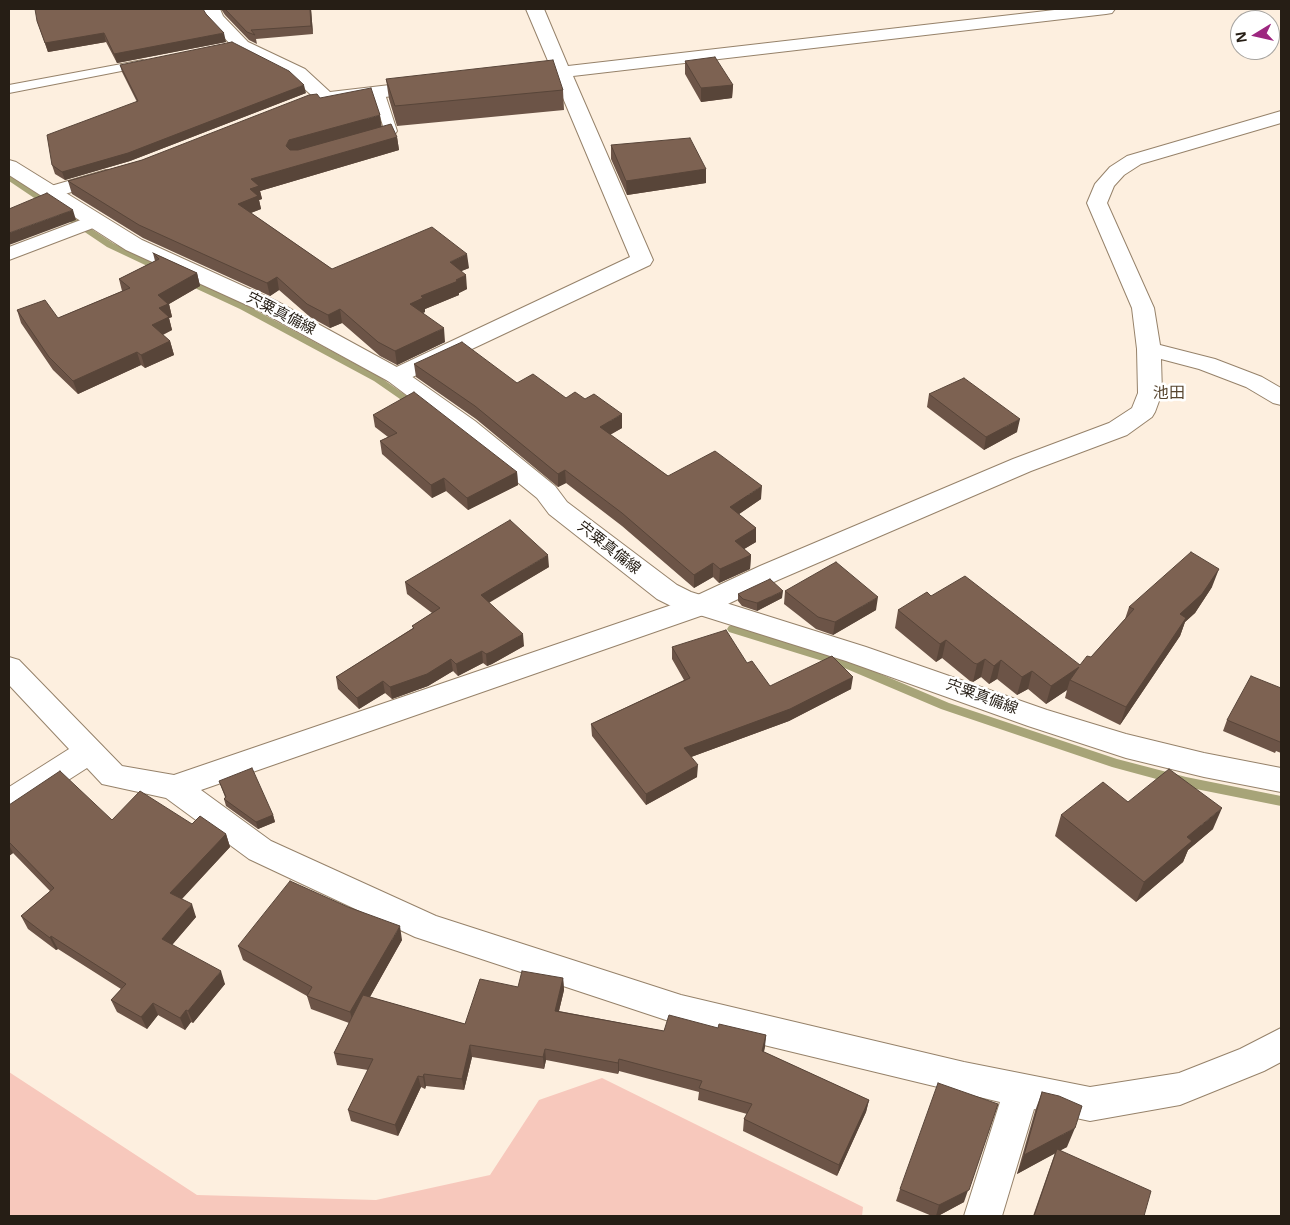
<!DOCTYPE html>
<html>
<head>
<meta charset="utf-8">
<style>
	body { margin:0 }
	#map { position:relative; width:1290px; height:1225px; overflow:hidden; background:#fdefdf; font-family:"Open Sans",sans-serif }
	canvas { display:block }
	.frame { position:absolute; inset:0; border:10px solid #261e15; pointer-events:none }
	.north { position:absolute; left:1230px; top:10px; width:50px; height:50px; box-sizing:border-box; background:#fff; border:1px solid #a8a5a1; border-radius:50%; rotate:261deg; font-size:14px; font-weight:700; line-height:20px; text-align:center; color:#261e15 }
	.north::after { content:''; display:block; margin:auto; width:18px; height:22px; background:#9d2780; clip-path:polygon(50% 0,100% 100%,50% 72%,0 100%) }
</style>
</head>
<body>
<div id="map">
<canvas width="1290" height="1225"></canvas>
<div class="frame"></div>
<div class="north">N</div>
</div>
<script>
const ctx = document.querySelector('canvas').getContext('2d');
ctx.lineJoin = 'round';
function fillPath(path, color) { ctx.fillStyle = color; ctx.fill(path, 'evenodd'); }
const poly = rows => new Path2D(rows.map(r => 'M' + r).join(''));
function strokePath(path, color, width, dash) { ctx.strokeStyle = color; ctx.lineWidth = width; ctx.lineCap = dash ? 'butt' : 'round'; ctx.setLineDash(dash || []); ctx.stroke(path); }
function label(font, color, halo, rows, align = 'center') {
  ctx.font = font + ' "Open Sans","Noto Sans JP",sans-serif'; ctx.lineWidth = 5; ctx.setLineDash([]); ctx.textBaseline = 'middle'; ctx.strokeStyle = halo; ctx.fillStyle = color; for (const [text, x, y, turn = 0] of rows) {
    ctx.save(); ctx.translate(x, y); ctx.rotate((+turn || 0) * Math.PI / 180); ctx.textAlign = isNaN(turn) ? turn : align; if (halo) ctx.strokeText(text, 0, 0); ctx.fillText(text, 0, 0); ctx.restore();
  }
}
fillPath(poly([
	[9,1072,197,1195,376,1200,490,1175,539,1100,602,1078,863,1207,862,1216,9,1216]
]), '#f7c8bc');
fillPath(poly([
	[9,175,113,243,167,270,163,273,160,272,107,247,9,181,9,175],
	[187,278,246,305,380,377,421,406,419,408,413,408,374,381,240,309,184,283,183,281,187,278],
	[733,625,850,661,949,703,1117,759,1186,777,1281,796,1281,806,1186,787,1112,767,941,709,842,667,729,632,727,629,729,626,733,625]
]), '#a7a478');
const service = poly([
	[143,60,149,64,147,66,9,93,9,85,143,60],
	[378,87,384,91,397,131,395,134,376,140,370,136,372,133,384,129,372,91,378,87]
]);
const minor = poly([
	[202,9,220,9,223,16,248,42,305,69,330,92,424,81,431,83,433,87,431,91,424,93,325,103,318,101,291,77,236,50,209,22,202,9],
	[526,9,544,9,568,66,1063,9,1115,9,1112,13,1106,14,573,76,653,260,650,265,404,381,396,383,388,381,384,376,388,371,630,257,555,79,521,83,514,81,512,77,514,73,521,71,551,68,526,9],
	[1281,111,1281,123,1141,164,1124,175,1114,186,1107,203,1154,308,1160,345,1215,359,1262,377,1281,388,1281,405,1273,403,1246,387,1199,369,1161,359,1162,393,1155,412,1152,417,1127,435,1031,471,778,580,709,613,201,790,271,841,436,916,681,995,964,1062,1090,1087,1179,1073,1240,1049,1281,1028,1281,1062,1264,1071,1180,1105,1090,1121,1034,1109,1002,1216,964,1216,1000,1102,681,1025,415,937,249,859,166,798,102,784,87,768,20,811,9,814,9,787,69,749,9,685,9,657,19,660,122,766,174,775,689,599,760,566,1013,459,1109,423,1132,408,1138,393,1137,349,1132,308,1087,203,1095,184,1110,167,1127,156,1281,111],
	[106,170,113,172,116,176,113,180,51,198,44,196,41,192,44,188,106,170],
	[94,215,101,217,104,221,101,225,9,260,9,247,94,215]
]);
const secondary = poly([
	[9,160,16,162,142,240,276,301,404,371,475,421,555,486,567,502,677,585,691,592,866,647,1047,710,1126,734,1204,753,1281,768,1281,792,1204,777,1126,758,1028,726,846,661,671,606,657,599,549,514,537,498,457,433,388,381,260,311,126,250,9,175,9,160]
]);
strokePath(service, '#96826a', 2);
strokePath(minor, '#96826a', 2);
strokePath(secondary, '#96826a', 2);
fillPath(service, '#fff');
fillPath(minor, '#fff');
fillPath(secondary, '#fff');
fillPath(poly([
	[221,9,311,9,313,34,256,39,257,44,249,40,225,15],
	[206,14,226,42,117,63,106,42,48,52,37,21],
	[685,61,733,85,732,98,701,102,685,74],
	[120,65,306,93,130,161,65,180,55,174,52,165,137,102,122,72],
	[386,79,563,90,564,110,397,126,389,99],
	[320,98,381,126,397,137,399,150,260,191,262,199,259,200,261,209,251,213,332,269,469,268,461,271,467,289,459,293,459,295,425,309,425,312,423,313,445,342,397,365,380,356,342,323,330,328,310,317,279,290,270,296,143,238,72,194,68,181,142,160],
	[611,145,706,169,706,183,627,195,611,159],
	[153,253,197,273,200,286,169,304,172,317,169,318,172,330,163,335,170,341,174,355,145,368,141,365,78,394,53,370,21,323,17,310,58,318,122,291,119,279,155,261],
	[414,364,517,383,566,398,622,428,610,435,668,476,761,499,739,514,756,528,756,542,744,549,751,555,750,569,719,583,713,577,694,588,622,526,566,483,558,487,476,419,416,377],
	[929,394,1017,432,984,450,927,407],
	[373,415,517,472,518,485,468,510,446,491,432,498,382,454,380,441,388,437,375,427],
	[549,567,489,602,524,646,492,664,487,666,483,663,458,676,453,671,428,686,392,699,385,693,359,709,338,689,336,677,413,628,412,626,432,613,407,594,405,582],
	[1212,587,1195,613,1185,622,1180,636,1120,725,1065,698,1067,690,1046,704,1028,689,1017,695,997,679,989,684,981,677,973,682,970,681,942,658,936,662,895,628,898,610,931,596,1080,665,1091,657,1125,619,1129,607],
	[785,591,876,610,833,635,816,629,784,604],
	[738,594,782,598,757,611,742,606,738,601],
	[672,647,747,663,770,686,851,689,789,721,691,757,697,777,646,805,592,736,591,724,684,680,672,659],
	[1281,688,1281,753,1276,751,1275,753,1223,731,1227,720],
	[219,781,273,815,275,822,258,829,226,806,224,799,225,797],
	[1128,802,1213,829,1188,850,1183,862,1136,902,1055,836,1061,815],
	[9,805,112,820,192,824,226,834,230,847,182,899,196,917,172,945,225,984,193,1023,191,1022,185,1030,158,1015,147,1029,117,1012,111,1000,121,989,58,949,56,950,28,929,21,916,50,891,13,853,9,856],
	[402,940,370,997,465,1024,518,987,563,978,564,990,559,1011,664,1031,718,1028,766,1035,764,1052,869,1100,866,1112,837,1176,743,1131,744,1119,747,1114,698,1100,699,1092,619,1071,618,1074,546,1060,544,1069,472,1057,464,1090,426,1086,425,1089,421,1087,398,1136,351,1121,348,1110,368,1070,337,1065,334,1053,349,1023,311,1009,307,996,243,960,238,946],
	[1042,1092,1067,1147,1060,1150,1144,1216,1033,1216,1055,1153,1017,1174,1035,1111],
	[900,1189,964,1202,938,1216,932,1216,896,1201]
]), '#6c5447');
fillPath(poly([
	[310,9,311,9,313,34,311,26],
	[104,33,106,42,48,52,45,43],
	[224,33,226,42,117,63,114,54],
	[304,85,306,93,130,161,65,180,62,172],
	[733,85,732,98,701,102,701,88],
	[380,115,382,128,288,159,286,146,289,140],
	[397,137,399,150,260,191,262,199,259,200,261,209,240,217,238,204,250,189,251,179],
	[706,169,706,183,627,195,626,181],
	[73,210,76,220,9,245,9,233],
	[467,254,469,268,452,275,450,262],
	[197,273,200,286,169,304,172,317,169,318,172,330,155,338,152,325,158,295],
	[466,275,467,289,459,293,459,295,425,309,425,312,412,317,410,304,421,296],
	[277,277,279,290,270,296,267,283],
	[340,309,342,323,330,328,328,315],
	[444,328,445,342,397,365,395,351],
	[170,341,174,355,145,368,141,355],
	[137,352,141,365,78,394,73,381],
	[622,414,622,428,600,440,600,427],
	[1020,419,1017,432,984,450,986,437],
	[565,470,566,483,558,487,558,474],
	[517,472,518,485,468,510,467,498],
	[444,478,446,491,432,498,431,485],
	[762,486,761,499,729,521,730,507],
	[756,528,756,542,734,555,735,541],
	[548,555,549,567,482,607,481,595],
	[751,555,750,569,719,583,720,569],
	[713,563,713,577,694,588,694,575],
	[1219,569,1212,587,1195,613,1185,622,1180,636,1120,725,1126,707,1180,614],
	[783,591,782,598,757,611,757,603],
	[878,597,876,610,833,635,835,622],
	[523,634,524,646,492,664,487,666,486,654],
	[946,640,942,658,936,662,940,644],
	[482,651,483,663,458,676,456,664],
	[451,659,453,671,428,686,392,699,390,687],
	[985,659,981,677,973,682,977,664],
	[1001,660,997,679,989,684,994,666],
	[1079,667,1070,680,1067,690,1046,704,1051,686],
	[1032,671,1028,689,1017,695,1022,677],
	[853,677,851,689,789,721,683,760,684,748],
	[383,681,385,693,359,709,357,698],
	[698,765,697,777,646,805,646,794],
	[1222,808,1213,829,1188,850,1183,862,1136,902,1144,882,1187,837],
	[273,815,275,822,258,829,256,822],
	[226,834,230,847,175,906,170,893],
	[9,845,13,853,9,856],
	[192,904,196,917,166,952,162,939],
	[400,926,402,940,354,1025,350,1012],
	[51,936,58,949,56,950,50,938],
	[221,971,225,984,193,1023,188,1011],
	[563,978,564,990,556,1023,555,1011],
	[153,1003,158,1015,147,1029,141,1017],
	[186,1010,191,1022,185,1030,180,1018],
	[766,1035,765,1047,761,1063,762,1051],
	[470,1045,472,1057,464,1090,462,1079],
	[545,1049,546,1060,544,1069,543,1057],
	[619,1059,619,1071,618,1074,618,1063],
	[424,1074,426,1086,425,1089,423,1077],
	[418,1076,421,1087,398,1136,395,1125],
	[869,1100,866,1112,837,1176,839,1165],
	[998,1104,964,1202,938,1216,936,1216,939,1205],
	[1075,1128,1067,1147,1017,1174,1024,1155]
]), '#584539');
const building = poly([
	[35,9,203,9,206,14,224,33,114,54,104,33,45,43,37,21,35,9],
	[225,9,310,9,311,26,251,30,255,35,247,32,225,9],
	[232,42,289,71,304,85,128,153,62,172,52,165,47,135,138,101,120,65,232,42],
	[715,57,733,85,701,88,685,61,715,57],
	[553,60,563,90,395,106,386,79,553,60],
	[371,88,380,115,289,140,286,146,290,150,298,150,391,124,397,137,251,179,259,186,250,189,258,196,238,204,332,269,432,227,467,254,450,262,466,275,456,280,458,281,421,296,423,298,410,304,444,328,395,351,378,342,340,309,328,315,307,304,277,277,267,283,139,225,68,181,142,160,309,95,317,94,320,98,371,88],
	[690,138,706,169,626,181,611,145,690,138],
	[47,193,73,210,9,233,9,209,47,193],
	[153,253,197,273,158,295,168,304,159,308,169,317,152,325,170,341,141,355,137,352,73,381,49,357,17,310,45,300,58,318,130,288,119,279,159,259,153,253],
	[462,342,517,383,533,374,566,398,575,392,585,399,594,394,622,414,600,427,668,476,715,451,762,486,730,507,756,528,735,541,751,555,720,569,713,563,694,575,622,513,565,470,558,474,475,406,414,364,462,342],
	[964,378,1020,419,986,437,929,394,964,378],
	[414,392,517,472,467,498,444,478,431,485,380,441,397,433,373,415,414,392],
	[510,520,548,555,481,595,523,634,491,652,486,654,482,651,456,664,451,659,427,674,390,687,383,681,357,698,336,677,414,628,412,626,440,608,405,582,510,520],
	[1191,552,1219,569,1202,594,1180,614,1186,618,1126,707,1070,680,1079,667,1051,686,1032,671,1022,677,1001,660,994,666,985,659,977,664,974,663,946,640,940,644,898,610,927,592,931,596,965,576,1080,665,1087,656,1091,657,1134,609,1129,607,1191,552],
	[836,562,878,597,835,622,818,617,785,591,836,562],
	[770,579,783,591,757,603,743,599,738,594,770,579],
	[726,630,747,663,752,661,770,686,832,656,853,677,790,709,684,748,698,765,646,794,591,724,690,678,672,647,726,630],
	[1251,676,1281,688,1281,741,1280,742,1227,720,1251,676],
	[252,768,273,815,256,822,224,799,226,797,219,781,252,768],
	[1169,769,1222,808,1187,837,1192,841,1144,882,1061,815,1103,782,1128,802,1169,769],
	[60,771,112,820,140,791,192,824,200,816,226,834,170,893,192,904,162,939,221,971,188,1011,186,1010,180,1018,153,1003,141,1017,111,1000,126,984,51,936,50,938,21,916,54,888,9,842,9,805,60,771],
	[290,881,348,907,400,926,350,1012,307,996,312,987,238,946,290,881],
	[522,971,563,978,555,1011,664,1031,669,1015,718,1028,719,1024,766,1035,762,1051,869,1100,839,1165,744,1119,752,1104,699,1088,702,1081,619,1059,618,1063,545,1049,543,1057,470,1045,462,1079,424,1074,423,1077,418,1076,395,1125,348,1110,373,1059,334,1053,363,995,465,1024,480,979,518,987,522,971],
	[938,1083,998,1104,969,1190,939,1205,900,1189,938,1083],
	[1042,1092,1059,1096,1082,1106,1075,1128,1024,1155,1042,1092],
	[1057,1149,1151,1191,1144,1216,1034,1216,1057,1149]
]);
fillPath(building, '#7d6252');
strokePath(building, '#584539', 1);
label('15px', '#261e15', '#fff', [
	["宍粟真備線",281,314,27],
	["宍粟真備線",609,548,38],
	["宍粟真備線",982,697,20]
]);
label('16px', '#584630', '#fff', [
	["池田",1169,393]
]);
</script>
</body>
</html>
